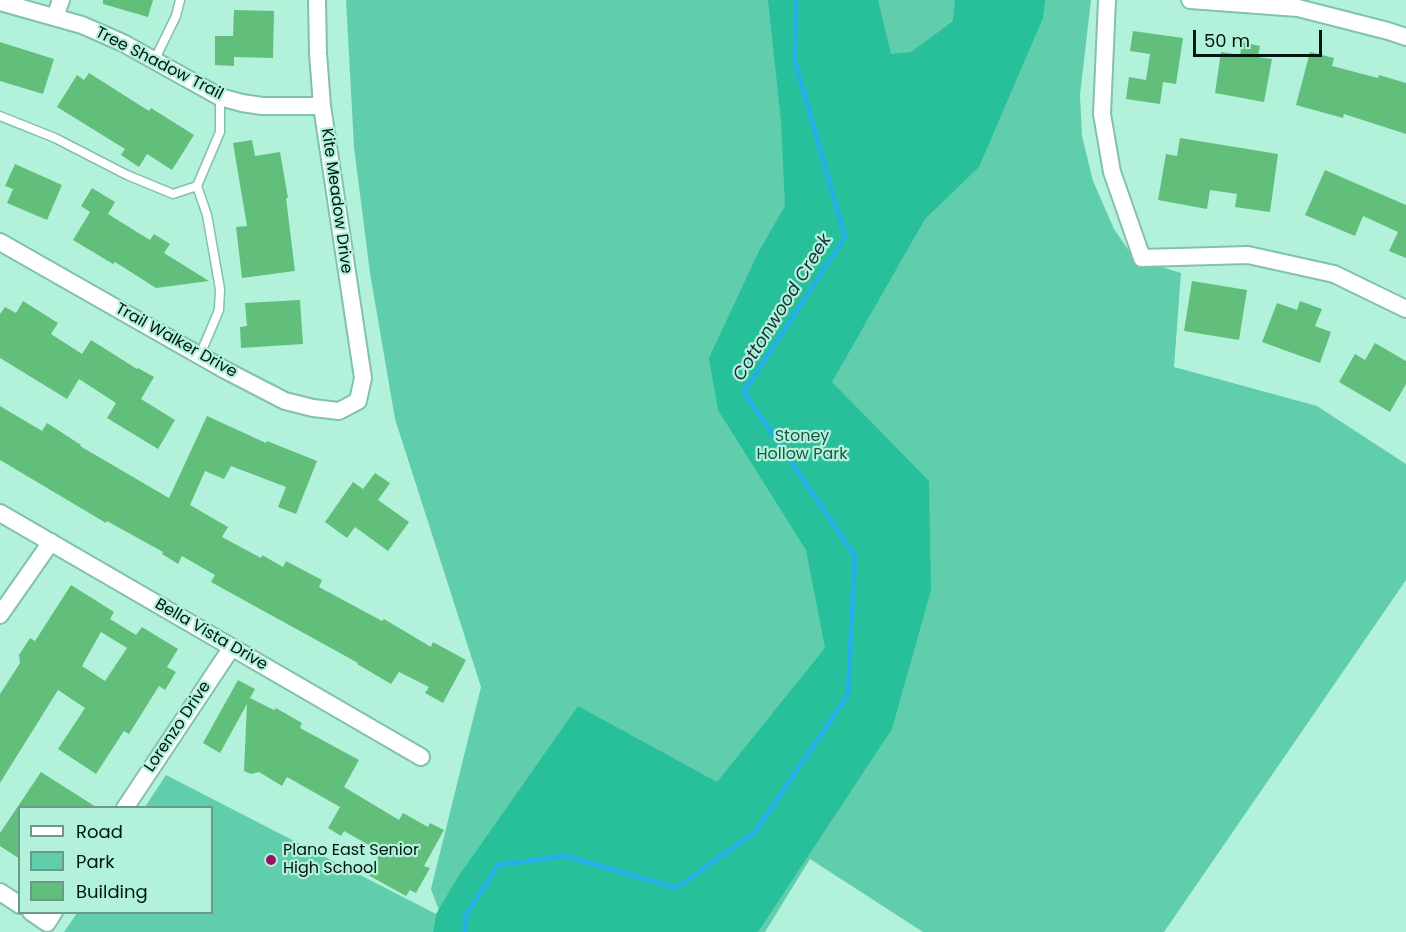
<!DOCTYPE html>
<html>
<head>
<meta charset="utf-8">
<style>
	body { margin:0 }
	#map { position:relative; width:1406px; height:932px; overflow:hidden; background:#b2f2db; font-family:Poppins,sans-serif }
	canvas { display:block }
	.legend { position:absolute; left:18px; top:806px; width:195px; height:108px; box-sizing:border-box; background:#b2f2db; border:2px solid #6b9a8a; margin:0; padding:8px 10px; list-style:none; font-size:18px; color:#001710 }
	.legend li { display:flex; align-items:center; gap:12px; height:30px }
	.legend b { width:30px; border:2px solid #6b9a8a }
	.scale { position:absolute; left:1193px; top:30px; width:129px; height:27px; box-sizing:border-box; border:3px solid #001710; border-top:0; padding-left:8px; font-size:18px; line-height:21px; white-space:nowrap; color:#001710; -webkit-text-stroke:4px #b2f2db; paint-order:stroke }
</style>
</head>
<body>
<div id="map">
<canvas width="1406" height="932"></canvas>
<ul class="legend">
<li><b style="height:8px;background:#fff"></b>Road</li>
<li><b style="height:16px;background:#60cead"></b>Park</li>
<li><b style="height:16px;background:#62bf7b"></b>Building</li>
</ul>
<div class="scale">50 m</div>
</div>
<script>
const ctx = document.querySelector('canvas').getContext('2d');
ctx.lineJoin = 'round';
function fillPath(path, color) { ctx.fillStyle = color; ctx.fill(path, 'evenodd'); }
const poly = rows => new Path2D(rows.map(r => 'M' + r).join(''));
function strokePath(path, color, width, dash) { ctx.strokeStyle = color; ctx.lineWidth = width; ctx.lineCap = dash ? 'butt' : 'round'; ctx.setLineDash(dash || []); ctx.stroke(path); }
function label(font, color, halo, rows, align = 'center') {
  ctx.font = font + ' Poppins,sans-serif'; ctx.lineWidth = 4.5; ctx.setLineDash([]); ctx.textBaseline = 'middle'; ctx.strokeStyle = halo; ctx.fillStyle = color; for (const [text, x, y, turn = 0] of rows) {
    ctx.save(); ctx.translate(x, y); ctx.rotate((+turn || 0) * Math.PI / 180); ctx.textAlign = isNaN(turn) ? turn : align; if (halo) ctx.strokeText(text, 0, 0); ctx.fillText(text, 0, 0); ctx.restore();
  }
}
fillPath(poly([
	[346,0,1091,0,1080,95,1082,136,1093,181,1114,229,1134,258,1181,273,1174,367,1317,406,1406,464,1406,580,1164,932,923,932,810,859,765,932,447,932,431,889,481,687,395,419,370,273,354,147],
	[166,775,436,914,433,932,64,932,77,913,212,912,212,808,145,807]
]), '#60cead');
fillPath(poly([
	[768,0,878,0,891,54,911,52,953,21,955,0,1045,0,1043,18,979,167,925,219,832,382,929,481,931,590,892,729,758,932,433,932,436,914,458,877,578,706,717,782,825,648,806,550,718,410,709,358,758,253,785,206,781,121]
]), '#27c09a');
strokePath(poly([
	[465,932,465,917,498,865,566,856,676,888,755,832,848,695,855,556,744,392,845,237,795,61,796,0]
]), '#25b0e5', 5);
fillPath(poly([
	[103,0,153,0,148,17,103,4],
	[234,10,274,11,273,58,234,57,234,66,215,65,215,36,233,36],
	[1133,31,1183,38,1176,84,1163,82,1160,104,1126,99,1129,77,1146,80,1150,54,1130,51],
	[0,42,54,59,43,94,0,81],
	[1242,42,1260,46,1258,57,1272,59,1264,102,1215,93,1221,52,1240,55],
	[1310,52,1334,58,1332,66,1378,78,1379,75,1406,83,1406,134,1344,114,1343,118,1296,105],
	[89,73,149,111,151,108,194,135,172,170,147,154,139,167,121,155,125,149,57,107,77,75,84,80],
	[1180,138,1278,154,1270,212,1235,207,1237,194,1210,190,1207,209,1158,200,1166,154,1177,156],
	[252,140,255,156,280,152,288,198,286,198,295,271,242,278,236,227,247,226,233,143],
	[15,164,62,185,47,220,7,203,13,189,5,186],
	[1325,170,1406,205,1406,258,1389,251,1398,232,1363,216,1355,236,1305,215],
	[92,188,115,202,108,214,150,240,154,234,170,244,164,253,209,281,156,288,115,262,113,264,73,240,90,212,81,206],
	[1192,281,1247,290,1239,340,1184,331],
	[300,300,303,344,241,348,240,327,247,326,245,303],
	[23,301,58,323,51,334,82,354,91,340,137,369,138,368,154,377,141,399,175,420,158,449,107,418,116,403,79,379,67,399,0,358,0,314,5,307,16,313],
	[1300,301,1322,309,1315,326,1331,332,1320,363,1262,342,1277,303,1297,310],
	[1375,343,1406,361,1406,384,1390,412,1339,382,1355,354,1365,360],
	[0,406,42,431,47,423,81,445,80,446,169,498,207,416,266,443,267,441,317,461,296,514,278,507,286,487,231,466,224,479,205,471,190,505,228,527,222,537,261,558,262,555,283,567,286,561,322,580,319,587,382,621,384,619,431,647,433,642,466,660,443,703,425,693,429,687,399,672,391,684,357,664,358,663,211,582,215,575,182,556,178,564,162,554,163,552,107,521,106,523,0,460],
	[375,473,390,483,378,500,409,522,388,551,355,527,347,538,325,522,353,482,363,489],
	[71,585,114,612,110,619,136,635,142,627,178,649,167,667,176,672,165,690,159,686,129,734,124,731,96,774,58,749,85,708,58,690,0,783,0,694,20,663,19,655,30,638,35,641],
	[101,632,127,648,105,681,82,666],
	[238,680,255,689,250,698,274,710,276,708,302,723,300,728,359,760,344,787,399,820,403,813,428,827,430,823,444,830,424,866,430,868,416,893,410,890,406,896,368,875,381,852,344,831,341,836,328,828,340,807,287,777,282,786,259,772,251,774,244,771,247,704,220,753,203,743],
	[41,772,96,807,20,807,20,859,0,846,0,833]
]), '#62bf7b');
const lane = poly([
	[154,61,176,16,180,0],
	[0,116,55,138,127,175,173,194,197,186,220,132,220,97],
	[197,186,207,215,220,289,219,310,200,355]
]);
const street = poly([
	[1107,0,1102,114,1112,172,1142,258,1248,255,1334,274,1406,309],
	[1190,0,1298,8,1388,31,1406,37],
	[0,2,82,25,123,43,220,97,242,103,262,106,322,106],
	[55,17,61,0],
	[0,242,225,370,285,401,313,408,339,411,358,401,363,378,322,106,318,53,317,0],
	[0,513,421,757],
	[0,615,51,542],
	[125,808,232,647],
	[0,892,20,905],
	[31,912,47,923,54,912]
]);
strokePath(lane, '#82c1ab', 11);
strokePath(street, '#82c1ab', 20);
strokePath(lane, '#fff', 8);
strokePath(street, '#fff', 16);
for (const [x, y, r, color] of [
	[271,860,6,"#9a1164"]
]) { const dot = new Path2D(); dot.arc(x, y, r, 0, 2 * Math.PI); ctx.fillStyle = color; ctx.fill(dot); strokePath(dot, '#b2f2db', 2); }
label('16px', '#001710', '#b2f2db', [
	["Tree Shadow Trail",159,64,27],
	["Kite Meadow Drive",336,201,82],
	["Trail Walker Drive",176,341,29],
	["Bella Vista Drive",211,635,30],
	["Lorenzo Drive",178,727,-56]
]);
label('16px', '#1e5746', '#b2f2db', [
	["Stoney",802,437],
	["Hollow Park",802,455]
]);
label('16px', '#001710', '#b2f2db', [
	["Plano East Senior",283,851],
	["High School",283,869]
], 'left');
label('italic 18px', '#1a2f39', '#b2f2db', [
	["Cottonwood Creek",783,308,-58]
]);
</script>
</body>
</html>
